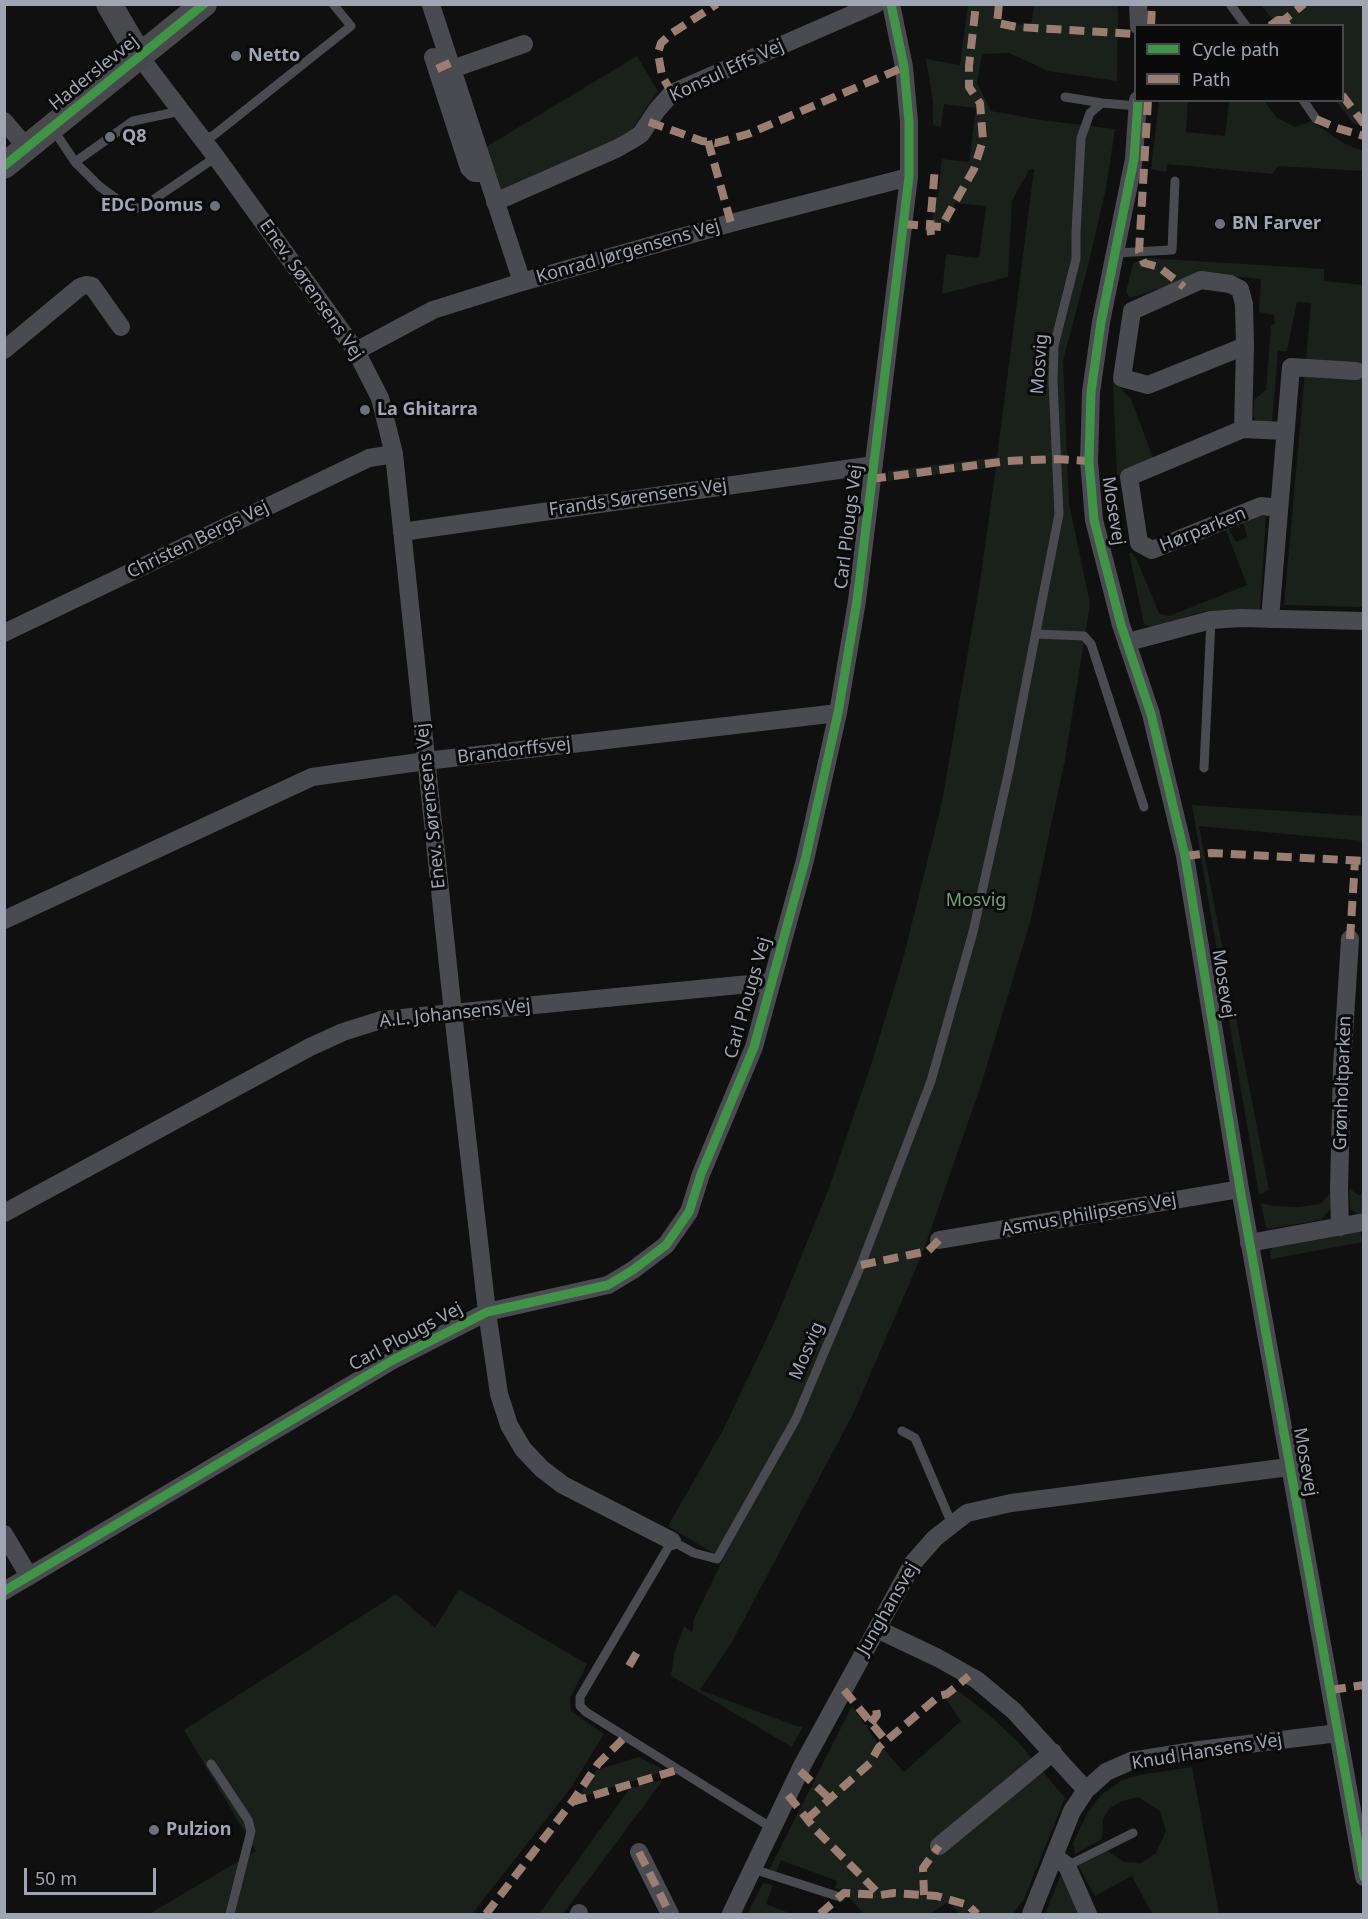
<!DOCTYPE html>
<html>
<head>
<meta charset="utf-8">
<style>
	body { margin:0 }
	#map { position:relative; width:1368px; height:1919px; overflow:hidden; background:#101010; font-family:"Noto Sans",sans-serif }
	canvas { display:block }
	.frame { position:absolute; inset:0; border:6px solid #9fa5b3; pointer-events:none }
	.legend { position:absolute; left:1134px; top:24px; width:210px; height:78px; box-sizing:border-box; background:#0a0a0b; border:2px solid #46484e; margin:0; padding:8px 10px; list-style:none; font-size:18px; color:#9fa5b3 }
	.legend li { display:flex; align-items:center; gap:12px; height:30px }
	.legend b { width:30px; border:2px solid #46484e }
	.scale { position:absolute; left:24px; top:1868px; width:132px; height:27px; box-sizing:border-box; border:3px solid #9fa5b3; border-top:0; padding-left:8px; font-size:18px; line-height:21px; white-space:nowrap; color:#9fa5b3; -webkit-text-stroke:4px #0a0a0b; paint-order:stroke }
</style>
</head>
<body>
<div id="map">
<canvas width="1368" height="1919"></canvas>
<div class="frame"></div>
<ul class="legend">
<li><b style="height:8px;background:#419447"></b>Cycle path</li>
<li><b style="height:8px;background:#9b7d72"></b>Path</li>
</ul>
<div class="scale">50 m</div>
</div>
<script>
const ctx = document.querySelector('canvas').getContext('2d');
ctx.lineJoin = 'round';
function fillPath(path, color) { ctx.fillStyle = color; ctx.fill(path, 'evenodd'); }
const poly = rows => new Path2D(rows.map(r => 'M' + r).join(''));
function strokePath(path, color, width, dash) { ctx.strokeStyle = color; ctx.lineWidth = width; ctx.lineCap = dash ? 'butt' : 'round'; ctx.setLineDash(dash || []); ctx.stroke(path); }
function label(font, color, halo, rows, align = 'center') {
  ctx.font = font + ' "Noto Sans",sans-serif'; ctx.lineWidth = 6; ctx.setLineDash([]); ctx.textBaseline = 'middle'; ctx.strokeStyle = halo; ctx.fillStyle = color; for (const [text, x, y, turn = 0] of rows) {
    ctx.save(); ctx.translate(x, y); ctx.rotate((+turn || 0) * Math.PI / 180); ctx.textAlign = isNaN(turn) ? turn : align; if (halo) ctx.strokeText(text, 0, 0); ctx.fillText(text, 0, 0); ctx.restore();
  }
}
fillPath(poly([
	[987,4,999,6,1003,22,1031,26,1034,5,1117,5,1118,15,1117,81,1048,71,1009,53,982,54,977,83,991,111,1041,120,1115,129,1106,188,1089,262,1063,361,1069,503,1090,604,1065,760,1031,919,981,1085,923,1252,854,1412,733,1640,700,1690,799,1727,803,1726,792,1747,671,1676,674,1654,684,1626,692,1632,694,1619,723,1559,668,1526,723,1430,775,1321,829,1188,872,1062,903,959,942,802,980,582,996,467,887,481,888,471,997,457,1034,169,1029,170,1012,201,1008,277,942,294,946,254,979,258,986,206,955,203,950,224,932,222,936,197,938,197,942,159,969,162,976,108,944,104,941,127,933,125,933,101,926,59,960,65,968,5],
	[1261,5,1363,5,1363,127,1353,123,1336,101,1342,100,1342,26,1277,25],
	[637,56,658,91,629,134,502,191,486,147],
	[1159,101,1188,101,1186,132,1225,136,1229,101,1264,101,1277,118,1295,127,1311,121,1345,144,1363,151,1363,171,1278,166,1272,174,1167,164,1166,172,1151,169],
	[1146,258,1324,269,1324,281,1363,285,1363,607,1284,605,1311,303,1297,302,1287,351,1278,351,1272,423,1257,422,1253,416,1254,400,1266,390,1271,326,1275,323,1274,315,1259,312,1261,279,1200,273,1182,281,1130,298,1126,292,1133,263],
	[1113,381,1131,399,1153,458,1125,471,1117,478],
	[1260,515,1266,517,1260,610,1206,611,1151,627,1144,624,1129,553,1132,553,1136,558,1159,613,1169,616,1247,585,1225,528,1228,527,1236,542,1247,537,1243,521],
	[1192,805,1363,816,1363,841,1199,826,1269,1190,1259,1195],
	[1349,1188,1358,1195,1363,1194,1363,1213,1358,1214,1350,1209],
	[1331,1193,1333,1206,1321,1220,1268,1229,1265,1225,1261,1203,1273,1206,1299,1207,1320,1204],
	[1360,1230,1363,1242,1271,1259,1270,1251,1273,1247],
	[459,1589,587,1664,570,1698,571,1711,604,1734,570,1789,472,1914,149,1914,256,1851,184,1730,396,1594,435,1628],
	[957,1690,987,1713,1019,1743,1065,1798,1024,1899,1013,1914,960,1914,948,1902,930,1914,864,1914,848,1896,848,1891,835,1888,837,1881,781,1860,776,1872,769,1870,852,1706,877,1742,904,1772,961,1721,946,1699],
	[639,1757,666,1771,576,1799,596,1770],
	[1192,1767,1219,1914,1152,1914,1132,1876,1095,1896,1078,1866,1108,1851,1124,1862,1141,1863,1156,1853,1166,1831,1160,1811,1138,1797,1122,1801,1110,1808,1103,1819,1102,1839,1075,1854,1073,1843,1088,1812,1101,1795,1122,1780,1140,1775],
	[663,1780,563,1914,539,1914,630,1788],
	[1062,1872,1081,1914,1045,1914],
	[763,1883,773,1885,766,1904,792,1914,747,1914]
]), '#1a201a');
strokePath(poly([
	[1230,4,1246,26],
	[1065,97,1102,103],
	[1303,100,1316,119],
	[53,129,75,162,99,186,129,208,139,208,147,204,216,157],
	[203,140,214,135,351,26,333,4],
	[75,162,133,121,181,111],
	[1115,253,1172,250,1175,181],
	[1036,634,1084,636,1091,644,1144,807],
	[1204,768,1211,620],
	[902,1431,915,1438,952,1524],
	[211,1764,248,1820,251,1831,230,1914],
	[772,1828,586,1712,580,1706,580,1697,672,1541,694,1553,717,1559,796,1419,861,1265,931,1081,973,932,1009,770,1059,514,1053,381,1054,346,1076,259,1076,233,1081,138,1090,113,1102,103,1138,106],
	[1067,1866,1133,1833],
	[753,1869,840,1897]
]), '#4a4b50', 9);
strokePath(poly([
	[1138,4,1139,26],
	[431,5,522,282],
	[140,57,216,157,356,351,380,398,394,454,453,1013,487,1312,499,1394,509,1425,523,1449,542,1469,563,1485,672,1541],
	[433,57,469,168,474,173,485,173],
	[452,69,524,44],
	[1138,100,1134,159,1101,322,1091,392,1089,461,1094,520,1121,625,1151,714,1185,856,1240,1189,1364,1877],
	[4,121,27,148],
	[495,202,616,149,632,140,641,134,657,110,672,93,876,4],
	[4,350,80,287,86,285,92,286,121,327],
	[356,351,433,310,522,282,731,223,909,177],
	[1243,429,1245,346,1148,385,1122,378,1132,311,1201,280,1230,284,1240,289,1244,304,1245,346],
	[1279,508,1261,506,1152,550,1139,543,1129,477,1243,429,1285,431],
	[402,532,874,465],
	[1270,619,1291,367,1356,371],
	[4,633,369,458,394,454],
	[1128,642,1211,620,1240,618,1364,621],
	[4,920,312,777,426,761,838,713],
	[4,1213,310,1047,343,1032,381,1020,770,982],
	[1340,1227,1339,1189,1342,1066,1350,939],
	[939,1240,1240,1189],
	[1249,1243,1364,1222],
	[4,1534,29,1576],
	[4,1591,393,1360,487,1312,608,1285,633,1270,666,1245,689,1212,701,1174,754,1047,805,860,838,713,857,601,909,177,909,122,904,67,891,4],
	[877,1629,938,1658,977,1680,1014,1711,1086,1790],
	[939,1846,1053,1752],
	[639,1852,670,1914],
	[1054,1856,1067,1866,1088,1914],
	[579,1913,579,1914],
	[731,1914,803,1764,913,1563,935,1538,967,1513,1011,1503,1289,1467],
	[1031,1914,1072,1811,1086,1790,1106,1772,1131,1761,1199,1750,1338,1733]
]), '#4a4b50', 18);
strokePath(poly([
	[109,4,140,57],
	[4,166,204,4]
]), '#48494d', 26);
strokePath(poly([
	[431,4,431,5],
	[999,4,997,23,1017,27,1136,34],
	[1151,26,1152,4],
	[1270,26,1278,20,1284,20],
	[1288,26,1284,20,1304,4],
	[437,69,450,63],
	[672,93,662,76,658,53,661,43,672,33,717,4],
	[1342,95,1364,124],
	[1148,100,1139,252,1144,263,1159,267,1184,287],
	[1316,119,1337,128,1364,136],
	[649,122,702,141,716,143,748,134,904,67],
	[708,141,731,223],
	[903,224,941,227,974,169,983,140,980,103,969,87,969,66,976,4],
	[931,235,930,226,935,167],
	[871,479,1007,461,1057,459,1089,461],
	[1185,856,1211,853,1364,861],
	[1350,939,1355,861],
	[861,1265,928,1251,939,1240],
	[629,1666,639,1649],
	[844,1690,886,1741],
	[1331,1690,1364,1685],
	[871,1723,877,1715,876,1709],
	[800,1771,830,1799],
	[788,1795,815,1829,880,1895],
	[572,1802,677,1770],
	[807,1819,870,1763,879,1747,939,1696,947,1694,969,1676],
	[639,1852,670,1914],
	[924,1895,923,1868,939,1846],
	[579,1913,579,1914],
	[486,1914,572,1802,598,1764,625,1737],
	[820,1914,844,1893,880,1895,894,1893,937,1896,968,1905,977,1914]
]), '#9b7d72', 8, [15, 8]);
strokePath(poly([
	[1138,100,1134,159,1101,322,1091,392,1089,461,1094,520,1121,625,1151,714,1185,856,1240,1189,1364,1877],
	[4,166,204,4],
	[4,1591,393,1360,487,1312,608,1285,633,1270,666,1245,689,1212,701,1174,754,1047,805,860,838,713,857,601,909,177,909,122,904,67,891,4]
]), '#419447', 9);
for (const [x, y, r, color] of [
	[236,56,6,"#6d717a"],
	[110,137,6,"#6d717a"],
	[215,206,6,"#6d717a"],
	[1220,224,6,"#6d717a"],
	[365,410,6,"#6d717a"],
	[154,1830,6,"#6d717a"]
]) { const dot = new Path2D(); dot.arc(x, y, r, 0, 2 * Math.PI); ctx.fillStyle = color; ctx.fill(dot); strokePath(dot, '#0a0a0b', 2); }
label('bold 18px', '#9fa5b3', '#0a0a0b', [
	["Netto",248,56],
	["Q8",122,137],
	["EDC Domus",203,206,"right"],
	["BN Farver",1232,224],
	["La Ghitarra",377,410],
	["Pulzion",166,1830]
], 'left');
label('18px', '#9fa5b3', '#0a0a0b', [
	["Konsul Effs Vej",727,71,-25],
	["Haderslevvej",94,73,-39],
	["Konrad Jørgensens Vej",628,252,-16],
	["Enev. Sørensens Vej",311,290,55],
	["Mosvig",1040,364,-86],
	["Frands Sørensens Vej",638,498,-8],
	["Mosevej",1113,511,81],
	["Carl Plougs Vej",849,527,-83],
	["Hørparken",1203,530,-22],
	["Christen Bergs Vej",198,540,-26],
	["Brandorffsvej",514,751,-7],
	["Enev. Sørensens Vej",431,806,-96],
	["Mosevej",1223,984,81],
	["Carl Plougs Vej",748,998,-74],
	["A.L. Johansens Vej",455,1014,-6],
	["Grønholtparken",1343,1083,-88],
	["Asmus Philipsens Vej",1089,1215,-10],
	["Carl Plougs Vej",406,1337,-28],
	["Mosvig",807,1351,-67],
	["Mosevej",1305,1462,80],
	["Junghansvej",888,1609,-60],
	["Knud Hansens Vej",1207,1752,-9]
]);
label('18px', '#74a077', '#0a0a0b', [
	["Mosvig",976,901]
]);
</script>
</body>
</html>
